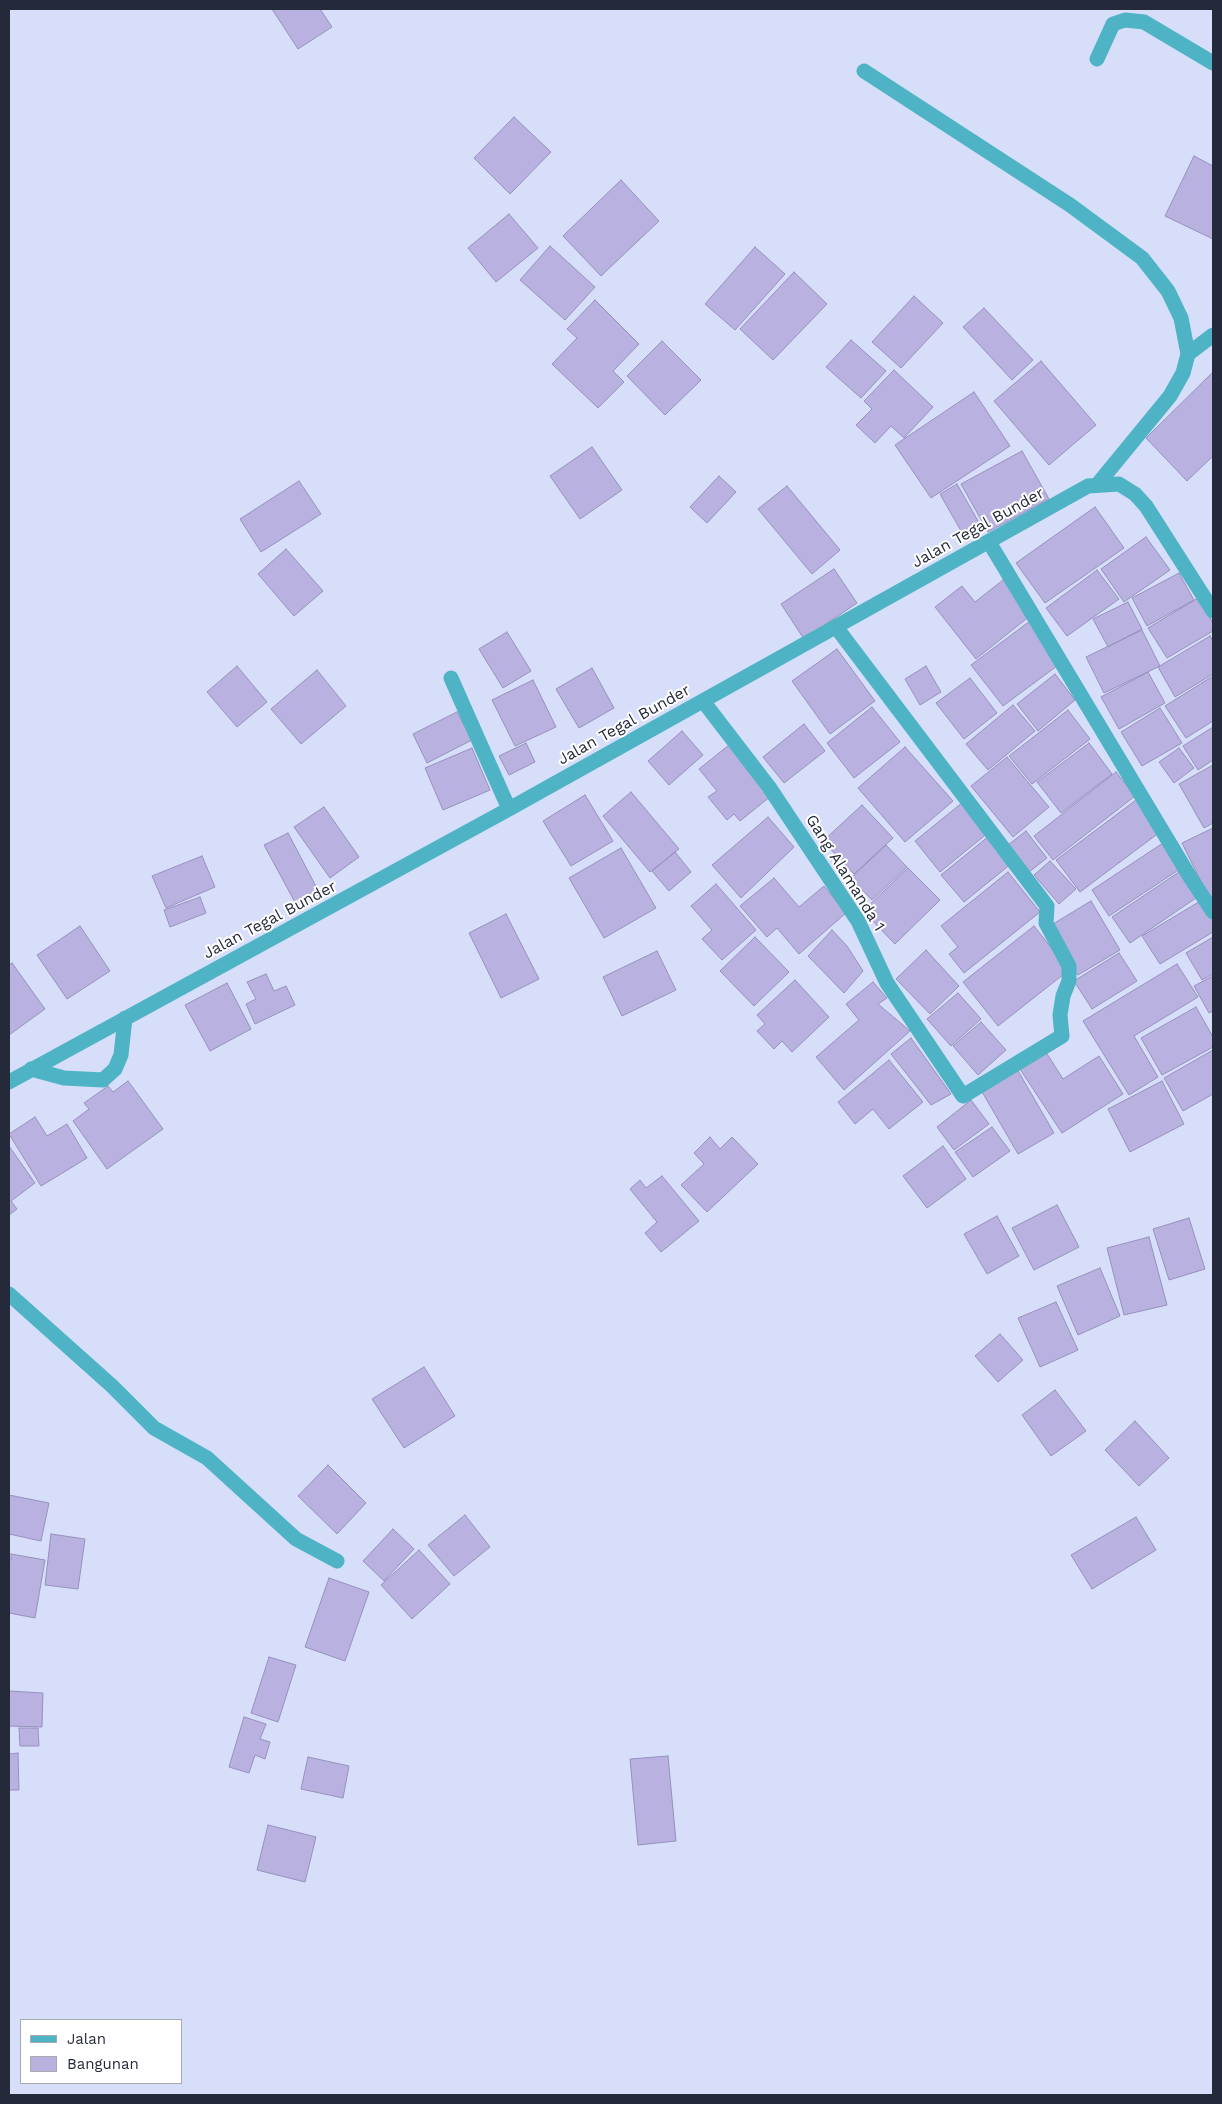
<!DOCTYPE html>
<html>
<head>
<meta charset="utf-8">
<style>
	body { margin:0 }
	#map { position:relative; width:1222px; height:2104px; overflow:hidden; background:#d6defa; font-family:"Work Sans",sans-serif }
	canvas { display:block }
	.frame { position:absolute; inset:0; border:10px solid #252a3b; pointer-events:none }
	.legend { position:absolute; left:20px; top:2019px; width:162px; height:65px; box-sizing:border-box; background:#fff; border:1px solid #a8aab1; margin:0; padding:6px 9px; list-style:none; font-size:15px; color:#252a3b }
	.legend li { display:flex; align-items:center; gap:10px; height:25px }
	.legend b { width:25px; border:1px solid #a8aab1 }
</style>
</head>
<body>
<div id="map">
<canvas width="1222" height="2104"></canvas>
<div class="frame"></div>
<ul class="legend">
<li><b style="height:6px;background:#4eb3c5"></b>Jalan</li>
<li><b style="height:14px;background:#b9b2e0"></b>Bangunan</li>
</ul>
</div>
<script>
const ctx = document.querySelector('canvas').getContext('2d');
ctx.lineJoin = 'round';
function fillPath(path, color) { ctx.fillStyle = color; ctx.fill(path, 'evenodd'); }
const poly = rows => new Path2D(rows.map(r => 'M' + r).join(''));
function strokePath(path, color, width, dash) { ctx.strokeStyle = color; ctx.lineWidth = width; ctx.lineCap = dash ? 'butt' : 'round'; ctx.setLineDash(dash || []); ctx.stroke(path); }
function label(font, color, halo, rows, align = 'center') {
  ctx.font = font + ' "Work Sans",sans-serif'; ctx.lineWidth = 4; ctx.setLineDash([]); ctx.textBaseline = 'middle'; ctx.strokeStyle = halo; ctx.fillStyle = color; for (const [text, x, y, turn = 0] of rows) {
    ctx.save(); ctx.translate(x, y); ctx.rotate((+turn || 0) * Math.PI / 180); ctx.textAlign = isNaN(turn) ? turn : align; if (halo) ctx.strokeText(text, 0, 0); ctx.fillText(text, 0, 0); ctx.restore();
  }
}
const building = poly([
	[272,9,320,9,332,27,298,49,272,9],
	[514,117,551,152,510,194,474,158,514,117],
	[1194,156,1213,166,1213,239,1165,216,1194,156],
	[621,180,659,221,601,276,563,236,621,180],
	[509,214,538,248,496,282,468,248,509,214],
	[550,246,595,287,565,320,520,280,550,246],
	[755,247,785,274,735,330,705,304,755,247],
	[794,272,827,304,773,360,740,329,794,272],
	[914,296,943,323,901,368,872,342,914,296],
	[595,300,639,344,613,371,624,382,598,408,552,364,577,338,567,329,595,300],
	[984,308,1033,360,1012,380,963,327,984,308],
	[851,340,886,371,861,398,826,367,851,340],
	[662,341,701,380,665,415,627,376,662,341],
	[1041,361,1096,425,1049,465,994,401,1041,361],
	[894,370,933,407,904,438,891,426,875,443,856,425,872,409,864,401,894,370],
	[1213,372,1213,456,1187,481,1146,438,1213,372],
	[974,392,1010,446,931,498,895,445,974,392],
	[592,447,622,490,580,519,550,476,592,447],
	[1022,451,1049,499,988,532,961,484,1022,451],
	[719,476,736,492,707,523,690,507,719,476],
	[299,481,321,514,261,552,240,519,299,481],
	[957,484,982,528,965,538,940,494,957,484],
	[787,486,840,550,812,574,758,509,787,486],
	[1095,507,1124,548,1045,603,1016,563,1095,507],
	[1146,537,1170,570,1124,602,1101,569,1146,537],
	[286,549,323,591,294,616,258,574,286,549],
	[834,569,857,603,804,639,781,604,834,569],
	[1097,570,1119,599,1067,636,1046,608,1097,570],
	[1179,573,1194,600,1147,626,1132,598,1179,573],
	[1003,580,1031,615,976,659,935,607,962,586,975,602,1003,580],
	[1198,598,1213,623,1213,631,1167,658,1148,628,1198,598],
	[1128,602,1142,629,1108,647,1093,619,1128,602],
	[1030,621,1061,663,1003,706,971,665,1030,621],
	[1142,630,1160,666,1104,693,1086,657,1142,630],
	[507,632,531,671,503,688,479,649,507,632],
	[1210,636,1213,641,1213,674,1175,697,1158,667,1210,636],
	[837,649,875,701,830,734,792,681,837,649],
	[237,666,267,702,237,727,207,692,237,666],
	[926,666,941,692,920,705,905,679,926,666],
	[592,668,614,708,579,728,556,689,592,668],
	[317,670,346,706,301,744,271,709,317,670],
	[1148,672,1165,703,1119,729,1101,697,1148,672],
	[1055,674,1075,700,1038,731,1017,704,1055,674],
	[1213,676,1213,721,1186,738,1165,706,1213,676],
	[970,678,997,713,964,739,936,703,970,678],
	[533,680,556,727,515,746,492,700,533,680],
	[1013,705,1035,731,988,770,966,744,1013,705],
	[872,707,900,742,854,778,827,743,872,707],
	[1160,708,1182,743,1142,766,1121,732,1160,708],
	[1068,710,1090,739,1032,784,1009,756,1068,710],
	[457,712,472,740,427,763,413,734,457,712],
	[804,724,825,751,784,783,763,757,804,724],
	[1213,727,1213,760,1198,770,1183,746,1213,727],
	[682,731,703,755,669,785,648,761,682,731],
	[526,743,535,762,509,775,499,756,526,743],
	[1089,743,1112,774,1061,813,1037,782,1089,743],
	[729,745,771,796,740,821,734,814,727,820,708,797,717,791,699,769,729,745],
	[905,747,953,801,905,842,858,788,905,747],
	[472,748,490,790,443,810,425,768,472,748],
	[1179,748,1194,768,1174,783,1159,762,1179,748],
	[1007,757,1049,807,1013,837,971,786,1007,757],
	[1213,765,1213,823,1204,828,1179,784,1213,765],
	[1116,772,1135,796,1053,860,1034,836,1116,772],
	[631,792,679,849,650,872,603,816,631,792],
	[585,795,613,841,571,866,543,821,585,795],
	[1136,800,1160,832,1080,892,1056,860,1136,800],
	[963,802,989,832,940,872,915,841,963,802],
	[862,805,893,838,854,874,823,841,862,805],
	[324,807,359,857,330,878,294,827,324,807],
	[768,817,794,847,741,898,712,865,768,817],
	[1213,828,1213,906,1182,843,1213,828],
	[1026,831,1047,858,1029,872,1008,845,1026,831],
	[288,833,320,894,297,906,264,845,288,833],
	[989,836,1012,863,964,902,941,875,989,836],
	[1163,843,1180,869,1109,916,1092,890,1163,843],
	[886,845,907,867,872,900,851,878,886,845],
	[621,848,656,908,604,938,569,878,621,848],
	[675,852,691,872,669,891,652,871,675,852],
	[202,856,215,887,166,908,152,876,202,856],
	[1050,861,1076,889,1059,904,1034,875,1050,861],
	[908,868,940,900,895,944,863,911,908,868],
	[1008,872,1040,912,964,973,949,954,958,947,941,926,1008,872],
	[1179,872,1196,898,1130,943,1112,917,1179,872],
	[774,878,799,907,824,886,846,913,799,954,777,928,767,937,740,906,774,878],
	[716,884,756,930,722,960,702,939,712,930,691,906,716,884],
	[200,897,206,913,170,927,164,910,200,897],
	[1202,900,1213,919,1213,932,1160,964,1142,936,1202,900],
	[1091,901,1120,950,1078,975,1048,927,1091,901],
	[506,914,539,979,501,998,469,933,506,914],
	[80,926,110,971,67,999,37,955,80,926],
	[1034,926,1069,970,998,1026,963,982,1034,926],
	[832,930,847,946,863,971,844,993,808,956,832,930],
	[755,937,789,972,754,1006,720,971,755,937],
	[1213,937,1213,974,1202,980,1186,953,1213,937],
	[926,950,959,986,930,1014,896,979,926,950],
	[657,951,676,990,622,1016,603,977,657,951],
	[1119,953,1137,981,1092,1009,1074,981,1119,953],
	[12,963,45,1009,9,1035,9,965,12,963],
	[1177,964,1198,997,1134,1036,1158,1077,1129,1095,1083,1021,1177,964],
	[266,974,274,991,286,986,295,1005,255,1024,246,1004,256,999,247,982,266,974],
	[1213,976,1213,1011,1209,1013,1194,986,1213,976],
	[795,980,829,1017,792,1052,782,1041,774,1049,757,1031,765,1024,757,1015,795,980],
	[873,982,887,998,878,1004,910,1031,844,1090,816,1057,859,1020,846,1004,873,982],
	[227,983,251,1029,210,1051,185,1005,227,983],
	[958,993,981,1019,951,1046,927,1019,958,993],
	[1196,1007,1213,1037,1213,1047,1162,1075,1141,1038,1196,1007],
	[981,1022,1006,1050,978,1075,953,1046,981,1022],
	[911,1038,951,1094,931,1105,891,1054,911,1038],
	[1044,1049,1063,1079,1099,1056,1123,1094,1062,1133,1018,1066,1044,1049],
	[1213,1050,1213,1094,1183,1111,1164,1078,1213,1050],
	[889,1060,923,1102,889,1129,873,1109,855,1124,838,1102,889,1060],
	[1017,1069,1054,1133,1018,1154,981,1090,1017,1069],
	[128,1081,163,1129,107,1169,73,1121,89,1109,84,1103,108,1086,113,1092,128,1081],
	[1162,1081,1184,1124,1130,1152,1108,1109,1162,1081],
	[971,1100,989,1124,954,1150,937,1127,971,1100],
	[35,1117,47,1136,67,1124,87,1158,41,1186,9,1134,35,1117],
	[992,1127,1010,1151,973,1177,955,1152,992,1127],
	[710,1137,720,1149,732,1137,758,1164,707,1212,681,1185,704,1164,694,1153,710,1137],
	[9,1146,35,1183,11,1201,17,1209,9,1215,9,1146],
	[943,1146,966,1179,927,1208,903,1176,943,1146],
	[662,1176,699,1221,661,1252,645,1233,657,1222,630,1189,640,1180,646,1188,662,1176],
	[1057,1205,1079,1247,1034,1270,1012,1228,1057,1205],
	[997,1216,1019,1256,987,1274,964,1234,997,1216],
	[1189,1218,1205,1269,1169,1280,1153,1229,1189,1218],
	[1149,1237,1167,1305,1124,1315,1107,1248,1149,1237],
	[1100,1268,1120,1316,1078,1335,1057,1286,1100,1268],
	[1056,1302,1078,1350,1040,1367,1018,1318,1056,1302],
	[1000,1334,1023,1360,998,1382,975,1356,1000,1334],
	[424,1367,455,1416,404,1448,372,1399,424,1367],
	[1055,1390,1086,1431,1051,1456,1022,1415,1055,1390],
	[1135,1421,1169,1458,1139,1486,1105,1450,1135,1421],
	[328,1465,366,1503,337,1534,298,1496,328,1465],
	[9,1495,49,1503,41,1541,9,1534,9,1495],
	[465,1515,490,1547,454,1576,428,1545,465,1515],
	[1136,1517,1156,1550,1092,1589,1071,1555,1136,1517],
	[393,1529,414,1549,384,1581,363,1561,393,1529],
	[51,1534,85,1539,78,1589,45,1585,51,1534],
	[419,1550,450,1584,412,1619,381,1585,419,1550],
	[11,1554,45,1560,35,1618,9,1613,9,1560,11,1560,11,1554],
	[329,1578,369,1592,345,1661,305,1647,329,1578],
	[269,1657,296,1665,278,1722,251,1713,269,1657],
	[9,1691,43,1693,42,1727,9,1726,9,1691],
	[244,1717,266,1724,260,1739,270,1742,265,1759,255,1755,249,1773,229,1767,244,1717],
	[19,1728,38,1728,39,1746,20,1746,19,1728],
	[18,1753,19,1790,9,1790,9,1754,18,1753],
	[668,1756,676,1841,638,1845,630,1759,668,1756],
	[308,1757,349,1766,343,1798,301,1789,308,1757],
	[268,1825,316,1837,305,1882,257,1870,268,1825]
]);
fillPath(building, '#b9b2e0');
strokePath(building, '#9690bc', 1);
strokePath(poly([
	[1097,59,1113,24,1125,20,1144,22,1213,63],
	[864,71,1070,205,1142,258,1168,291,1181,318,1188,354,1183,373,1170,396,1097,485],
	[1188,354,1213,335],
	[989,542,1190,877,1213,912],
	[451,678,509,809],
	[703,701,769,787,858,921,887,983,963,1096,1062,1036,1060,1015,1063,996,1069,981,1069,966,1046,923,1047,906,836,627],
	[31,1069,64,1078,103,1080,115,1069,121,1055,125,1018],
	[9,1082,509,809,1088,486,1119,484,1135,494,1146,506,1213,611],
	[9,1294,112,1386,154,1428,207,1458,296,1539,337,1561]
]), '#4eb3c5', 15);
label('16px', '#252a3b', '#fff', [
	["Jalan Tegal Bunder",978,528,-29],
	["Jalan Tegal Bunder",624,725,-29],
	["Gang Alamanda 1",845,873,58],
	["Jalan Tegal Bunder",270,920,-28]
]);
</script>
</body>
</html>
